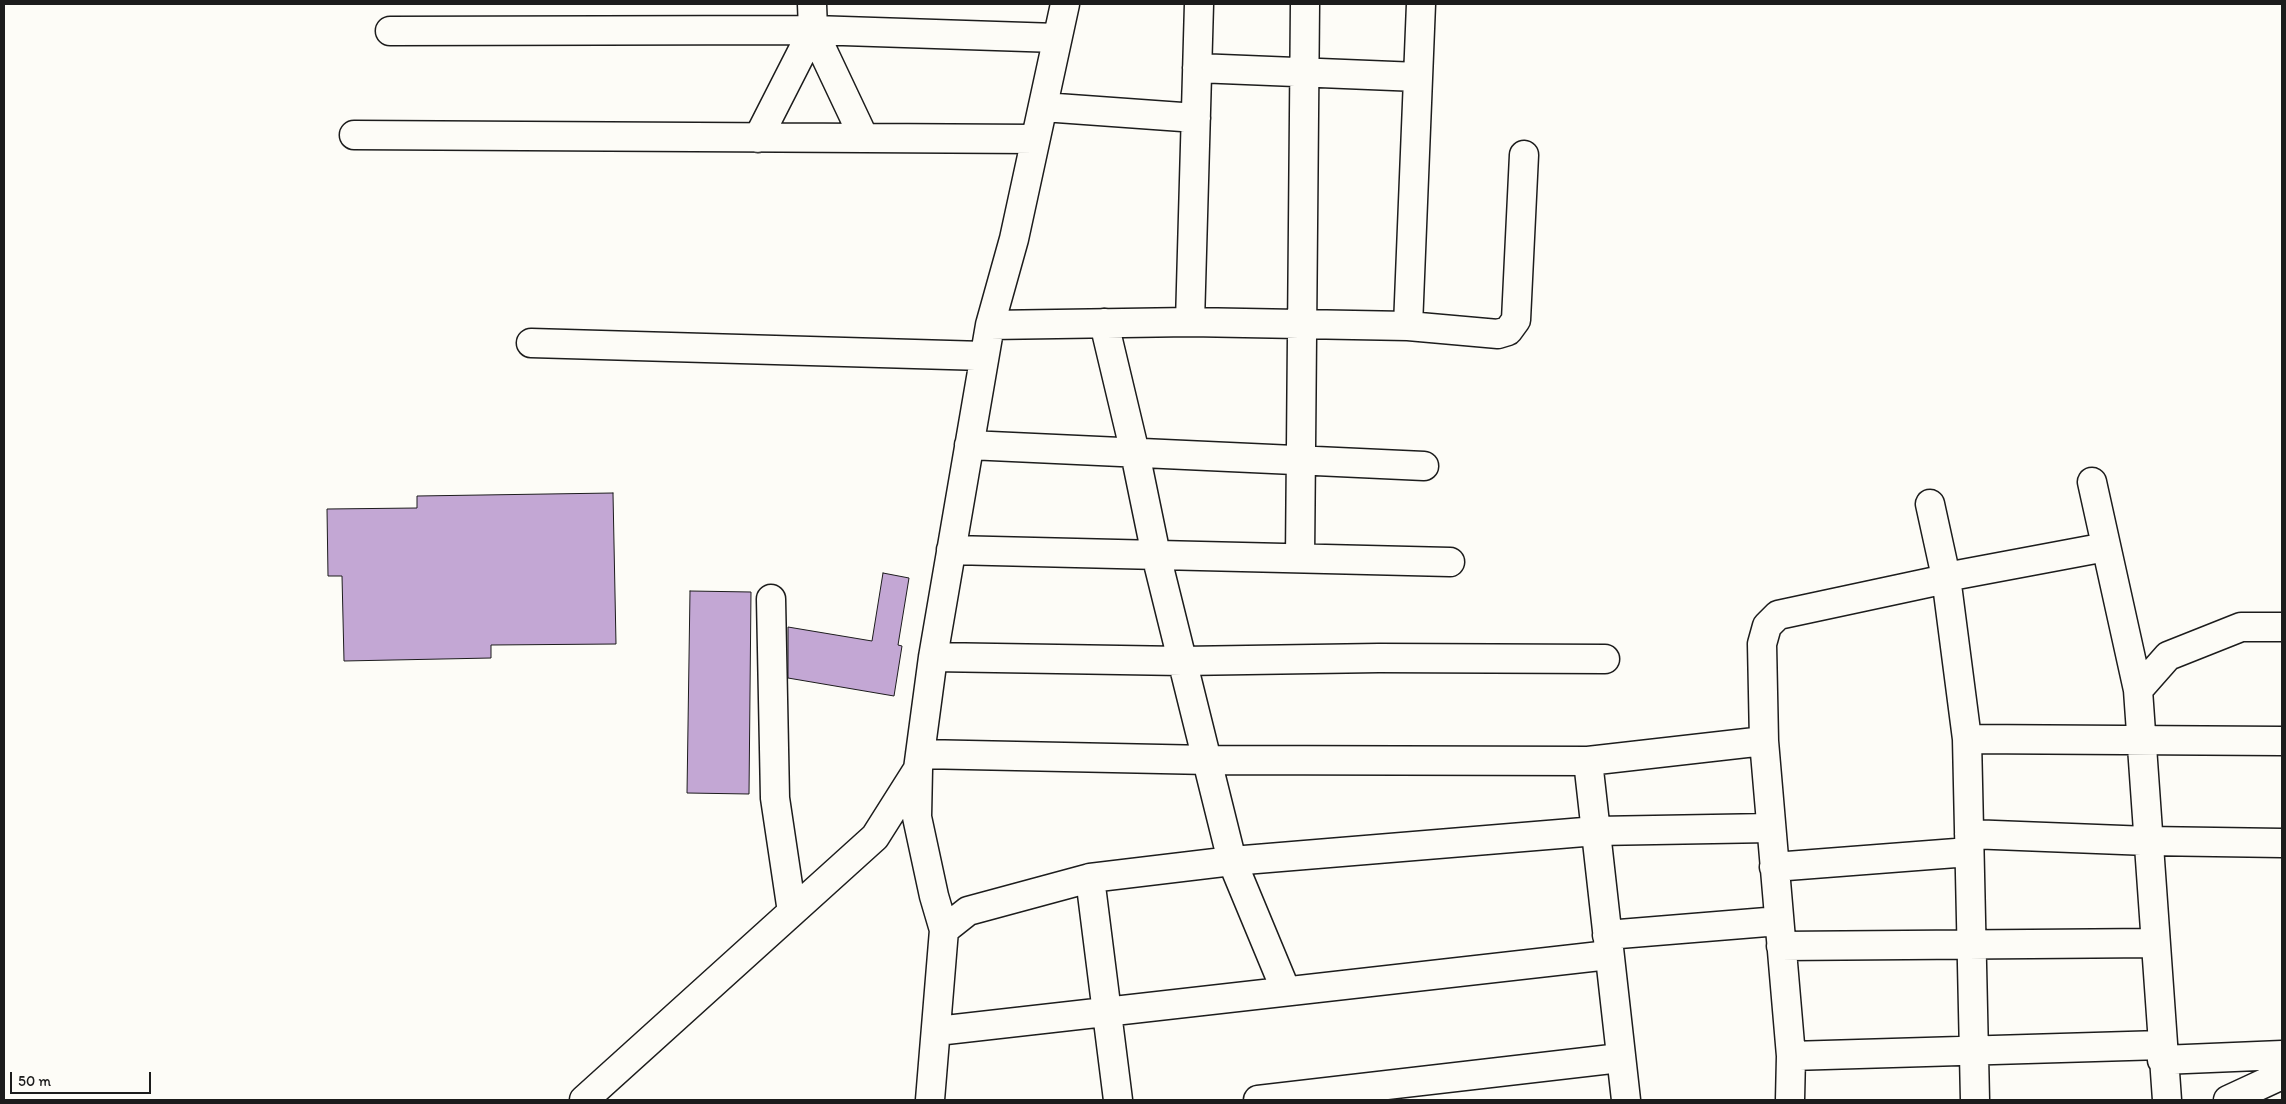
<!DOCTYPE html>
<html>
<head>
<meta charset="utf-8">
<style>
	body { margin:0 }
	#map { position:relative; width:2286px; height:1104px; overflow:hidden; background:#fdfcf7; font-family:Itim,sans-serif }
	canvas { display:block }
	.frame { position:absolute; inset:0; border:5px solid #1c1c1c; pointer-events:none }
	.scale { position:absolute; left:10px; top:1072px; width:141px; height:22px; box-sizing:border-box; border:2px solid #1c1c1c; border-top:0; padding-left:6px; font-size:15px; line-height:18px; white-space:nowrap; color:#1c1c1c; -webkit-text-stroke:4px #fdfcf7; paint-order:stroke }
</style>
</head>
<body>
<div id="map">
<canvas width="2286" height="1104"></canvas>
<div class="frame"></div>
<div class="scale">50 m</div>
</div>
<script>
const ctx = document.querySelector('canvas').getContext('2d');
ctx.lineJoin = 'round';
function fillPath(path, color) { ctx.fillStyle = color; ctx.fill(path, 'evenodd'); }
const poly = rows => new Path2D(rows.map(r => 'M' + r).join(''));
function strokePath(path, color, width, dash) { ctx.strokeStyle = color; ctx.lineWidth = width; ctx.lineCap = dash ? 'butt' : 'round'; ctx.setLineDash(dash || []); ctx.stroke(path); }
const building = poly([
	[613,493,616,644,491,645,491,658,344,661,342,576,328,576,327,509,417,508,417,496,613,493],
	[883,573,909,578,898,645,902,646,894,696,788,678,788,627,872,641,883,573],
	[690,591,751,592,749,794,687,793,690,591]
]);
fillPath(building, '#c3a7d4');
strokePath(building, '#1c1c1c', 1);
const minor = poly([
	[813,30,864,138],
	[390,31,813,30,1057,38],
	[1197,68,1418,77],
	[1043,107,1196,118],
	[354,135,1035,139],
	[758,138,813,30,812,4],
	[1190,322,1199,4],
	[1104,323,1135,453,1156,555,1232,861,1286,991],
	[990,325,1190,322,1408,326,1498,334,1508,331,1516,320,1524,155],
	[1408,326,1421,4],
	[531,343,984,356],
	[969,445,1424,466],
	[2092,482,2138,690,2167,1100],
	[1930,504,1946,577,1967,739,1975,1100],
	[951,550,1450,562],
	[1300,558,1305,4],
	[1946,577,2106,547],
	[771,599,775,798,792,912],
	[933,657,1182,661,1379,658,1605,659],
	[2138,690,2168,656,2241,627,2282,627],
	[1967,739,2282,741],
	[920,754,1209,760,1588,761,1764,741],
	[1588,761,1626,1100],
	[1969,834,2148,841,2282,843],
	[1774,867,1969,852],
	[1090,878,1118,1100],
	[944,930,934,896,917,817,918,769,933,657,990,325,1014,239,1065,4],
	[1607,935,1779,921],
	[1781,946,2155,943],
	[937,1031,1609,955],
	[1791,1056,2162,1045],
	[2162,1060,2282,1055],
	[584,1100,875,837,918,769],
	[930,1100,944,930,968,911,1090,878,1232,861,1596,831,1771,828],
	[1258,1100,1620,1058],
	[1790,1100,1791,1056,1764,741,1762,644,1767,626,1778,615,1946,579],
	[2228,1100,2282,1075]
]);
strokePath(minor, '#1c1c1c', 31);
strokePath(minor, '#fdfcf7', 28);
</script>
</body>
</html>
